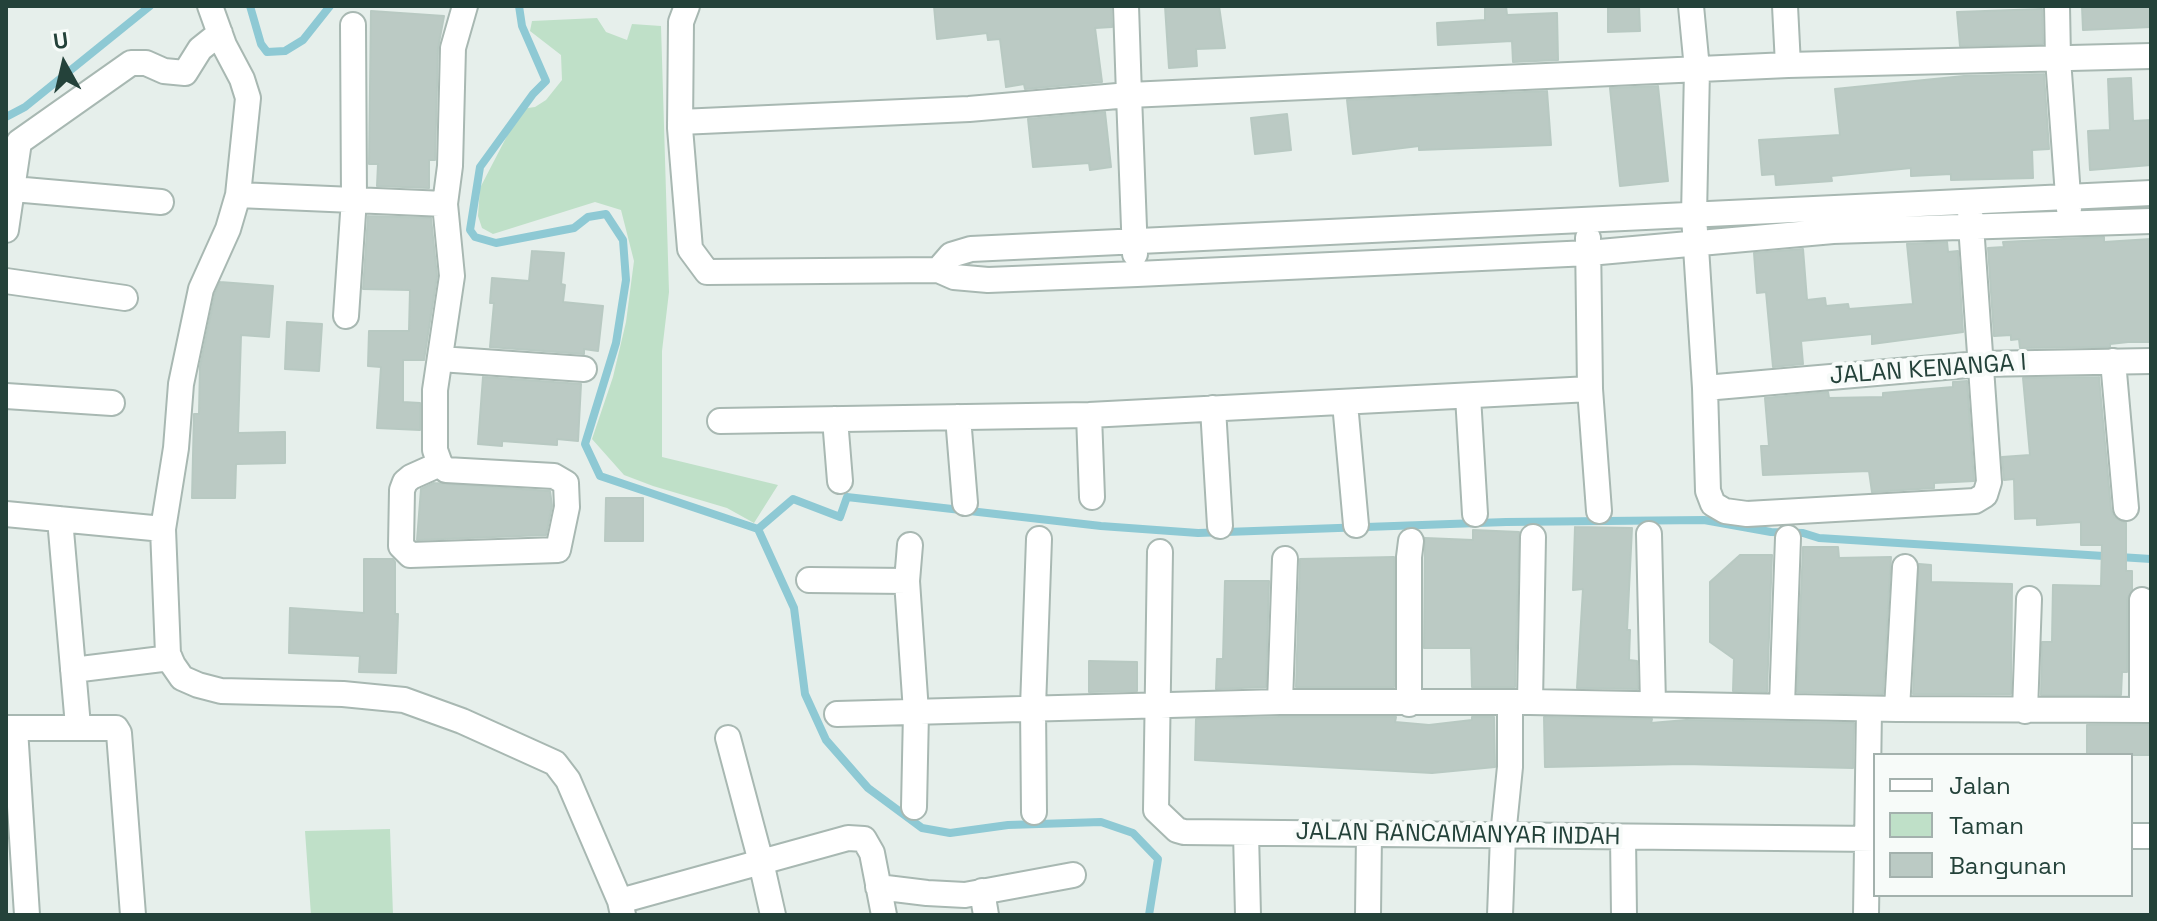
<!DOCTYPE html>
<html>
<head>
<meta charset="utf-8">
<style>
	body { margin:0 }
	#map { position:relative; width:2157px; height:921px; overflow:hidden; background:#e6efeb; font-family:"Space Grotesk",sans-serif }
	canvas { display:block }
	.frame { position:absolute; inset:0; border:8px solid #24423a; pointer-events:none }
	.legend { position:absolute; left:1873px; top:753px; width:260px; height:144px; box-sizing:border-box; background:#f7fbf9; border:2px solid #a3b1ad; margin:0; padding:10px 14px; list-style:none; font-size:24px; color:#24423a }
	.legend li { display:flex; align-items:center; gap:16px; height:40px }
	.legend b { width:40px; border:2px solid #a3b1ad }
	.north { position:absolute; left:24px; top:24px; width:80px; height:80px; -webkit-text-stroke:6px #f7fbf9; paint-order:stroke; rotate:352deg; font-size:22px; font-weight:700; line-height:32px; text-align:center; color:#24423a }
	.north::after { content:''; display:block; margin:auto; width:28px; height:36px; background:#24423a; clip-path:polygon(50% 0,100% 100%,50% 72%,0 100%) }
</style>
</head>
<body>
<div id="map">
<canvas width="2157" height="921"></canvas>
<div class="frame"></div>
<ul class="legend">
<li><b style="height:10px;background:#fff"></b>Jalan</li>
<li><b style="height:22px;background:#bfe0c8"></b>Taman</li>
<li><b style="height:22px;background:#bbcac4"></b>Bangunan</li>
</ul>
<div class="north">U</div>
</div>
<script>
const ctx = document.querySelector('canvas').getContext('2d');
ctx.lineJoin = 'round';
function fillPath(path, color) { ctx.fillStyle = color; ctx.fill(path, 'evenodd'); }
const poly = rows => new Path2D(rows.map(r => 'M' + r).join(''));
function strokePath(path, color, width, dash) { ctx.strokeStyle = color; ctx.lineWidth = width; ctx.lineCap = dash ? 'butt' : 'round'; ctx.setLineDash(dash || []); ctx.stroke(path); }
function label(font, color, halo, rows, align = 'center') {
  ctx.font = font + ' "Space Grotesk",sans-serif'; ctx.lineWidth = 8; ctx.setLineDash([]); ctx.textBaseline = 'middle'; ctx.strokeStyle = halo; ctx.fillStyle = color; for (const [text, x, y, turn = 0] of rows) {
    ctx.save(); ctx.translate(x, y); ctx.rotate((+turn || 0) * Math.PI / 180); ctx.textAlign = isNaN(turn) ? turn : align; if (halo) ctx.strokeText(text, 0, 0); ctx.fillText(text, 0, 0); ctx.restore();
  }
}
fillPath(poly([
	[597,18,606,32,627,40,632,24,661,26,669,292,662,351,662,457,778,485,754,523,727,508,653,486,624,475,592,439,613,377,626,322,634,261,621,210,595,202,493,234,482,228,478,216,480,188,521,109,535,107,546,100,562,80,561,55,530,31,532,21],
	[390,829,393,915,311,915,305,831]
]), '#bfe0c8');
strokePath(poly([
	[250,6,261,44,267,52,285,51,303,40,330,6],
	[519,6,522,26,546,81,533,94,480,167,470,230,475,237,496,243,574,228,588,217,606,214,623,240,626,280,616,343,585,444,600,476,758,529,794,608,805,694,826,740,868,788,922,828,950,833,1008,825,1101,822,1133,833,1158,859,1149,915],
	[6,117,25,107,150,6],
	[758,529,793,499,840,517,847,497,1101,526,1198,533,1506,522,1704,520,1771,532,1803,533,1819,538,2151,559]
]), '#8ec9d4', 8);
const building = poly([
	[934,6,1111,6,1112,27,1095,28,1102,82,1025,89,1024,84,1006,87,1000,39,988,40,987,33,937,39,934,6],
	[1165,6,1219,6,1225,48,1196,49,1197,66,1169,68,1165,6],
	[1485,6,1506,6,1507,15,1557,13,1558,60,1513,62,1512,41,1438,45,1437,23,1485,20,1485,6],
	[1608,6,1639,6,1640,31,1608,32,1608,6],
	[2082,6,2151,6,2151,27,2083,30,2082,6],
	[2042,9,2043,44,1960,46,1957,12,2042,9],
	[371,11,444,16,438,48,435,160,429,160,429,188,377,186,378,164,369,164,371,11],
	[2044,74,2049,149,2032,150,2033,178,1951,180,1951,174,1911,176,1911,168,1831,176,1832,181,1776,185,1775,174,1762,175,1759,140,1840,135,1835,89,1964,76,2044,74],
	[2131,78,2133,121,2151,120,2151,165,2090,170,2088,131,2110,130,2108,79,2131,78],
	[1658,86,1668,181,1620,186,1610,88,1658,86],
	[1547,91,1551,145,1419,150,1419,146,1353,154,1347,100,1547,91],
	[1105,112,1111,167,1090,170,1089,163,1033,167,1028,119,1105,112],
	[1287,114,1291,150,1255,154,1251,118,1287,114],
	[368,216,431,218,437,276,424,360,403,360,403,402,420,403,420,430,377,428,381,367,368,366,369,331,409,331,410,290,363,289,368,216],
	[2104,237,2104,242,2151,239,2151,342,2128,342,2110,344,2110,347,2020,348,2019,339,2011,340,2011,335,1994,336,1988,248,2004,247,2003,242,2104,237],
	[1947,242,1948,252,1958,251,1963,332,1872,344,1872,334,1801,341,1803,364,1773,367,1766,292,1757,293,1754,253,1803,249,1807,300,1825,298,1826,306,1848,304,1849,309,1913,304,1907,244,1947,242],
	[532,251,564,253,561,284,565,285,563,302,603,306,598,351,584,349,584,354,490,347,494,303,490,303,492,278,529,281,532,251],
	[220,282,273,286,269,337,241,335,238,433,285,432,285,463,236,464,235,498,192,498,194,414,199,414,200,366,215,294,220,282],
	[287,322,322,324,319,371,285,369,287,322],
	[483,377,581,384,578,441,557,439,557,445,502,441,502,446,478,444,483,377],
	[2099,377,2111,509,2114,517,2126,523,2126,571,2132,571,2132,590,2127,600,2127,672,2122,672,2121,695,2041,695,2042,642,2052,642,2053,585,2101,586,2102,545,2081,545,2081,522,2037,525,2037,518,2015,519,2014,479,2004,480,2002,457,2030,455,2023,378,2099,377],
	[1967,381,1974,481,1934,483,1934,488,1872,492,1869,471,1763,475,1761,446,1769,446,1765,398,1828,392,1829,398,1883,397,1883,393,1953,387,1953,382,1967,381],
	[434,483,550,491,552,506,546,535,417,540,421,489,434,483],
	[606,498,643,498,643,541,605,541,606,498],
	[1575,527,1632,528,1627,630,1630,630,1629,660,1637,661,1638,689,1577,688,1583,589,1573,590,1575,527],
	[1473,530,1519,532,1515,687,1472,687,1471,648,1424,648,1425,538,1473,540,1473,530],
	[1803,547,1838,547,1839,558,1891,557,1883,694,1797,692,1803,547],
	[1740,555,1772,555,1767,692,1733,691,1734,659,1710,642,1710,582,1740,555],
	[1394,557,1394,687,1296,687,1300,559,1394,557],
	[364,559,393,559,395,562,395,614,398,614,396,673,359,672,360,656,289,653,290,608,364,613,364,559],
	[1919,564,1931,565,1931,582,2012,584,2011,694,1913,694,1919,564],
	[1225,581,1269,581,1266,687,1216,689,1217,659,1223,659,1225,581],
	[1089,661,1137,662,1137,691,1089,692,1089,661],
	[1280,717,1396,717,1395,722,1429,725,1472,720,1472,717,1494,717,1495,767,1432,773,1195,760,1196,719,1280,717],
	[1544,717,1652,719,1651,723,1686,720,1854,723,1853,768,1684,764,1545,767,1544,717],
	[2087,725,2151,725,2151,755,2087,755,2087,725]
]);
fillPath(building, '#bbcac4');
strokePath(building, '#b8c9c2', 2);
const minor = poly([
	[210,6,224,45,242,79,248,98,238,195,228,229,201,289,181,384,176,448,163,529,168,654,173,665,182,678,198,685,221,691,343,694,404,700,462,721,555,763,568,780,620,901,623,915],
	[687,6,681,22,680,128,690,249,707,272,938,270],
	[1691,6,1697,69,1694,216,1705,388,1708,491,1713,504,1725,511,1747,514,1975,501,1985,495,1989,482,1970,211],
	[1785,6,1788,65],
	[2057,6,2058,59,2069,209],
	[680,122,969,109,1129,95,1126,6],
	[13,189,161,202],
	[2151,193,971,249,951,255,938,270,954,277,988,280,1137,274,1589,253,1833,231,2151,221],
	[238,195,445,204,450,166,453,48,465,6],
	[6,230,19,142,131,63,146,63,164,71,185,73,200,49,220,33],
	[1588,238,1590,389,1599,511],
	[1135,254,1129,95,1788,65,2151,56],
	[6,281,125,298],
	[346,316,354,199,353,25],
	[440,359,584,369],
	[2113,361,2126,508],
	[1705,388,1979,364,2151,361],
	[6,396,112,403],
	[1468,396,1475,514],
	[1345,403,1356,525],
	[1213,408,1220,526],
	[1089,415,1092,497],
	[958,417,965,503],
	[835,419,840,481],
	[720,421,1089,415,1590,389],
	[440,464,411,477,405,482,402,490,401,546,410,555,558,550,567,507,566,483,554,476,446,470,440,464,435,450,435,390,452,276,445,204],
	[6,514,163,529],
	[60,519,78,726],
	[1649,534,1653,704],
	[910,545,907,581,916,712,914,807],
	[1160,552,1156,810,1177,830,1184,832,1875,839],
	[809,580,907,581],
	[2142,600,2142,710],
	[73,670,170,658],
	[1280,702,1285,559],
	[1530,702,1533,537],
	[1409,704,1409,557,1411,541],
	[1782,705,1788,538],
	[1897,709,1905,567],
	[2025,711,2029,599],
	[837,714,1280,702,1530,702,1897,709,2151,710],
	[6,728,116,728,119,733,133,915],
	[15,729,27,915],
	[728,738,761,862,773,915],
	[1034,812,1033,707,1039,539],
	[1246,833,1248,915],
	[2131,836,2151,836],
	[1623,837,1624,915],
	[878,887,927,893,965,895,1073,875],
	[982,891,986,915],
	[620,901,848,838,864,839,872,853,884,915],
	[1368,915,1369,834],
	[1500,915,1503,836,1510,767,1510,702],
	[1866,915,1869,709]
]);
strokePath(minor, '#a8b8b2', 28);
strokePath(minor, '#fff', 24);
label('24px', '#24423a', '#f7fbf9', [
	["JALAN KENANGA I",1928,370,-4],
	["JALAN RANCAMANYAR INDAH",1458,835,1]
]);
</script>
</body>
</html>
